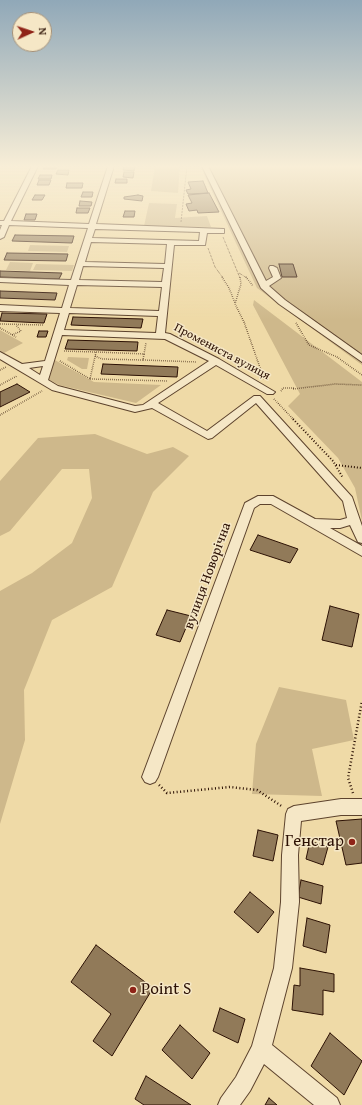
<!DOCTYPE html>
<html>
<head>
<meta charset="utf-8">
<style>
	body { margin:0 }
	#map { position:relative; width:362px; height:1105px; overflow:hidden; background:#efdaa7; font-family:"Gentium Book Plus",serif }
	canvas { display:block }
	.north { position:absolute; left:12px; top:12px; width:40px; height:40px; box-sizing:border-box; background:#f5e7c6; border:1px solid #a59178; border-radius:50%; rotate:87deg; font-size:11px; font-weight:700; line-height:16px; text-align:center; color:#2c1104 }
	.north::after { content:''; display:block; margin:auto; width:14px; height:18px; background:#8f2418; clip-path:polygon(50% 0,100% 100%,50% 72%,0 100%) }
</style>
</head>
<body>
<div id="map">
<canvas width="362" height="1105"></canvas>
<div class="north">N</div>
</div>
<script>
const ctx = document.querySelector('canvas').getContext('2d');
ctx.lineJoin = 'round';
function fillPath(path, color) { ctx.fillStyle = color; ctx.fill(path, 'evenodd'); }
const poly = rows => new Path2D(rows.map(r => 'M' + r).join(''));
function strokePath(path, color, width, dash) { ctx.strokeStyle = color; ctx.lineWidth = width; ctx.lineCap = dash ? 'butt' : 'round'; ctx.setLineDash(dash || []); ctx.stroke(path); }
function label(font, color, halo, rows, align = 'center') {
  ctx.font = font + ' "Gentium Book Plus",serif'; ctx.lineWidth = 3; ctx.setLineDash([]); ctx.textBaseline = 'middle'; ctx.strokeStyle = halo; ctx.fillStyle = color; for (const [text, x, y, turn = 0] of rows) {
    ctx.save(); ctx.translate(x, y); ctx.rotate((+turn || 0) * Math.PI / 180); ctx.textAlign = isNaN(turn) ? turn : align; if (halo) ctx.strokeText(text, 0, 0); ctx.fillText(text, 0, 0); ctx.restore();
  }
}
fillPath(poly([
	[155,166,180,166,178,193,151,191],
	[200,166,362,166,362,365,257,288],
	[149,203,177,204,175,218,207,216,211,227,144,226],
	[30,245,69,246,67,252,28,251],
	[10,262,33,263,30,271,6,270],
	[36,264,74,265,72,271,33,270],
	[254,300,362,382,362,521,355,488,338,458,288,406,300,394,253,305],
	[0,330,23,343,4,353,0,351],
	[68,357,89,358,87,369,82,369,67,360],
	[53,359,94,382,161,385,136,403,59,385,48,379],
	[95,434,147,454,173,447,189,456,153,492,112,587,52,620,24,690,25,740,0,824,0,591,32,573,72,543,92,498,89,469,62,469,10,531,0,536,0,481,38,438],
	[279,687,346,700,354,740,312,749,322,796,252,794,256,744]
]), '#ceb88b');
const building = poly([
	[45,166,57,166,56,169,43,169,45,166],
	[124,166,135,166,134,171,123,170,124,166],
	[58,170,69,170,68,175,56,174,58,170],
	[124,172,134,172,133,178,123,177,124,172],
	[40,175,52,175,51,179,38,179,40,175],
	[116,179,127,179,127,183,115,183,116,179],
	[39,180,51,180,49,185,37,185,39,180],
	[203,181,208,193,188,194,186,190,191,189,188,182,203,181],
	[67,183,83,183,82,188,66,188,67,183],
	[83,192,93,192,92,197,81,197,83,192],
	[209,193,219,212,198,213,197,210,189,211,186,204,192,203,188,195,209,193],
	[35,195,45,195,42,200,32,200,35,195],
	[138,195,143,196,142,201,124,199,124,197,138,195],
	[80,201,92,202,91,206,79,206,80,201],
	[77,208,90,208,88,213,76,213,77,208],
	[125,211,135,211,134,217,123,217,125,211],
	[26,214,37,214,35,220,24,220,26,214],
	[15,235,74,236,72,243,12,241,15,235],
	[7,253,68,254,66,261,4,260,7,253],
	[279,264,293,264,297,277,282,277,279,264],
	[0,271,62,273,59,279,0,277,0,271],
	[0,291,57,293,55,300,0,298,0,291],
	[2,313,47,314,44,323,0,321,2,313],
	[73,317,143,319,141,328,71,325,73,317],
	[39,331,48,331,46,337,37,337,39,331],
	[68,340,138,342,137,351,65,349,68,340],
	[103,364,178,367,177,377,101,374,103,364],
	[17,384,30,392,0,407,0,392,17,384],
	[258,535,298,549,290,563,250,550,258,535],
	[330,606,359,614,352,647,322,640,330,606],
	[167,610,191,616,180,642,156,635,167,610],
	[362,819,362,863,346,865,336,821,362,819],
	[258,830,278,835,273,861,253,856,258,830],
	[310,841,328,847,323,865,306,859,310,841],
	[301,880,323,886,321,904,298,897,301,880],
	[250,892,274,912,258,933,234,912,250,892],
	[307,918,330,925,326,953,303,946,307,918],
	[96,945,153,988,112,1056,93,1041,111,1014,71,982,96,945],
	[300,968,334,974,334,992,323,990,323,1015,292,1010,294,985,300,986,300,968],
	[220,1008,245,1019,238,1043,213,1031,220,1008],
	[180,1025,210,1053,192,1079,162,1050,180,1025],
	[330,1033,362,1061,344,1095,311,1066,330,1033],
	[146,1076,191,1105,144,1105,135,1099,146,1076],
	[269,1098,277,1105,265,1105,269,1098]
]);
fillPath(building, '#917a59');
strokePath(building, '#2c1104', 1);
const minor = poly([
	[32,166,38,166,11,221,89,224,108,166,114,166,96,224,224,229,224,233,207,233,205,245,174,245,165,333,170,334,219,359,275,392,273,394,267,394,216,365,158,403,207,431,254,396,260,396,352,497,362,526,362,543,358,542,350,525,340,528,330,528,362,546,362,556,271,504,260,504,254,508,158,777,155,782,150,784,145,782,142,777,245,503,258,496,273,496,315,519,340,520,347,518,343,501,256,403,212,438,208,439,152,408,135,412,52,390,0,359,0,352,22,364,45,361,60,313,0,311,0,305,62,308,69,285,0,282,0,278,71,280,88,228,9,225,4,237,0,239,0,230,2,225,0,225,0,221,4,221,32,166],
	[95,229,200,232,199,241,92,238,95,229],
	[91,242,167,244,165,264,85,262,91,242],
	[83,266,164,268,162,282,79,280,83,266],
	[77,285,162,287,159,311,70,308,77,285],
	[69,313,158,316,156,333,64,330,69,313],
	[62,335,165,339,209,361,143,405,135,406,58,386,48,380,62,335],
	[43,366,40,375,29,368,43,366],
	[202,166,208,166,266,281,273,277,269,268,270,266,273,266,277,268,281,278,269,286,285,300,362,355,362,362,279,304,261,288,202,166],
	[341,799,362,799,362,815,341,815,301,821,298,855,299,902,292,968,272,1045,337,1098,340,1105,314,1105,264,1064,250,1091,240,1105,218,1105,221,1098,236,1077,252,1046,274,968,281,902,282,855,286,814,288,809,294,806,341,799]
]);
strokePath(minor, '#5d432d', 2);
strokePath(poly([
	[181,222,187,166],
	[223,237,240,278],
	[208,248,215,267,223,278],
	[239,273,247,278]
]), '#2c1104', 1, [0.5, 1]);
strokePath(poly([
	[222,277,229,288,235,303],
	[240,277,241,284,235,304,244,322,264,379],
	[246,277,253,286],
	[296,323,309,345,337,357,362,375],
	[0,324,43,325],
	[0,328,16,337],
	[12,335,21,331,16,325],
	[96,352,144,354,146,343],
	[95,356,102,359,143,360,144,354],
	[143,360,197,362],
	[60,361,90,379,96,352,63,351],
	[0,370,6,367],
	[90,379,168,381],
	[0,385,17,376],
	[293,389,335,384,362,385],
	[281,391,283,388,294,388],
	[274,399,294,420],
	[0,415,42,391]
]), '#2c1104', 1.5, [0.5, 1.5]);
strokePath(poly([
	[293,419,333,461,343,478],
	[336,465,362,468]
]), '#2c1104', 2, [1, 2]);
strokePath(poly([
	[159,785,167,793,230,787,257,790,283,807],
	[353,793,348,778,362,701]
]), '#2c1104', 2.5, [1, 2.5]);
fillPath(minor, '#f5e7c6');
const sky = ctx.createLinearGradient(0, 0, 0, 320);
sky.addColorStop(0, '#90a8b8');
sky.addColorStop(0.52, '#f8eed7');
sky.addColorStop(1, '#f8eed700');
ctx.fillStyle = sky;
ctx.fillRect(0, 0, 362, 320);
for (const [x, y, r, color] of [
	[352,842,4,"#8f2418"],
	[133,990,4,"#8f2418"]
]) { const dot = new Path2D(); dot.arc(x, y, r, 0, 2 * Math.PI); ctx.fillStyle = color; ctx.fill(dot); strokePath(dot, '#f5e7c6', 1.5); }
label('12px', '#2c1104', '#f5e7c6', [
	["Промениста вулиця",222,352,28]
]);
label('14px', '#2c1104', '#f5e7c6', [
	["вулиця Новорічна",208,576,-70]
]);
label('17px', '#2c1104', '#f5e7c6', [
	["Генстар",344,842],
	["Point S",141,990,"left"]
], 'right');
</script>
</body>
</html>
